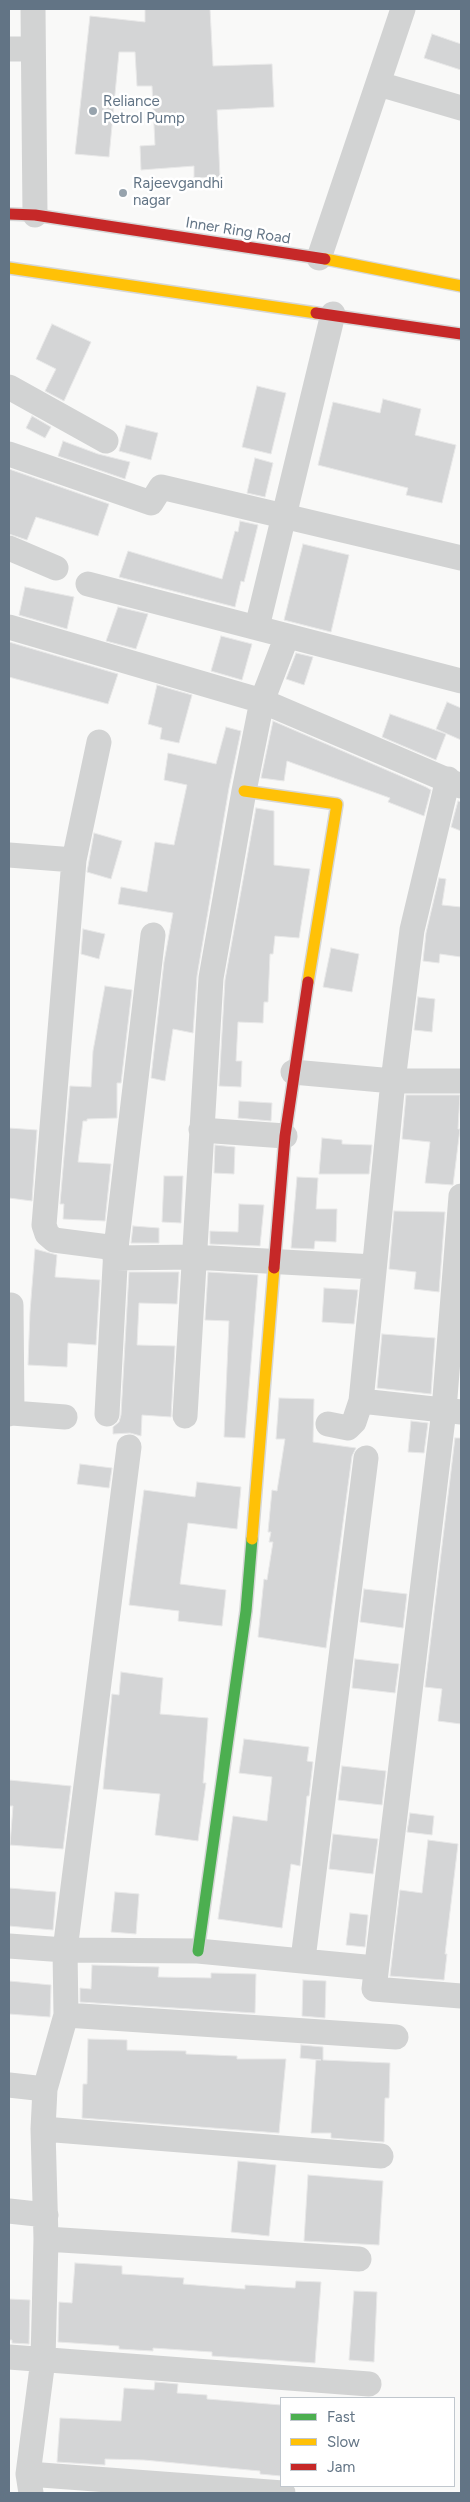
<!DOCTYPE html>
<html>
<head>
<meta charset="utf-8">
<style>
	body { margin:0 }
	#map { position:relative; width:470px; height:2502px; overflow:hidden; background:#f9f9f8; font-family:Figtree,sans-serif }
	canvas { display:block }
	.frame { position:absolute; inset:0; border:10px solid #627485; pointer-events:none }
	.legend { position:absolute; left:280px; top:2397px; width:175px; height:90px; box-sizing:border-box; background:#fff; border:1px solid #c0c7ce; margin:0; padding:6px 9px; list-style:none; font-size:15px; color:#627485 }
	.legend li { display:flex; align-items:center; gap:10px; height:25px }
	.legend b { width:25px; border:1px solid #c0c7ce }
</style>
</head>
<body>
<div id="map">
<canvas width="470" height="2502"></canvas>
<div class="frame"></div>
<ul class="legend">
<li><b style="height:6px;background:#4caf50"></b>Fast</li>
<li><b style="height:6px;background:#ffc107"></b>Slow</li>
<li><b style="height:6px;background:#c62828"></b>Jam</li>
</ul>
</div>
<script>
const ctx = document.querySelector('canvas').getContext('2d');
ctx.lineJoin = 'round';
function fillPath(path, color) { ctx.fillStyle = color; ctx.fill(path, 'evenodd'); }
const poly = rows => new Path2D(rows.map(r => 'M' + r).join(''));
function strokePath(path, color, width, dash) { ctx.strokeStyle = color; ctx.lineWidth = width; ctx.lineCap = dash ? 'butt' : 'round'; ctx.setLineDash(dash || []); ctx.stroke(path); }
function label(font, color, halo, rows, align = 'center') {
  ctx.font = font + ' Figtree,sans-serif'; ctx.lineWidth = 5; ctx.setLineDash([]); ctx.textBaseline = 'middle'; ctx.strokeStyle = halo; ctx.fillStyle = color; for (const [text, x, y, turn = 0] of rows) {
    ctx.save(); ctx.translate(x, y); ctx.rotate((+turn || 0) * Math.PI / 180); ctx.textAlign = isNaN(turn) ? turn : align; if (halo) ctx.strokeText(text, 0, 0); ctx.fillText(text, 0, 0); ctx.restore();
  }
}
const building = poly([
	[145,9,210,9,213,66,272,64,274,107,217,110,220,177,194,178,194,166,141,170,140,146,155,145,152,86,137,86,135,52,119,52,109,157,75,154,90,16,145,22,145,9],
	[432,34,461,44,461,70,424,58,432,34],
	[52,324,91,342,64,401,45,391,56,369,36,359,52,324],
	[257,386,286,393,271,454,242,447,257,386],
	[383,399,421,409,415,435,456,445,442,503,406,495,408,488,318,465,333,402,380,413,383,399],
	[32,416,51,427,45,438,26,428,32,416],
	[126,425,158,433,151,460,119,451,126,425],
	[63,441,98,454,130,462,125,479,58,456,63,441],
	[255,458,273,463,265,497,247,493,255,458],
	[9,469,109,504,98,536,36,517,27,540,9,534,9,469],
	[240,521,258,525,244,582,241,581,235,607,119,577,128,551,222,579,235,531,238,532,240,521],
	[303,544,349,555,331,632,284,620,303,544],
	[25,587,74,597,67,629,19,615,25,587],
	[118,607,148,614,136,649,106,641,118,607],
	[221,636,252,644,242,680,211,671,221,636],
	[9,642,118,674,108,704,9,677,9,642],
	[296,653,313,657,304,685,286,679,296,653],
	[157,685,192,695,179,743,160,739,162,728,148,724,157,685],
	[447,702,461,708,461,740,436,729,447,702],
	[390,714,446,734,436,760,382,737,390,714],
	[273,721,426,787,431,790,424,816,388,802,390,798,287,761,284,781,261,778,273,721],
	[226,727,241,731,229,788,197,976,193,1033,173,1029,165,1081,151,1078,164,962,173,913,118,904,121,887,147,892,155,842,174,845,187,785,164,780,168,753,216,764,226,727],
	[458,801,461,802,461,831,451,827,458,801],
	[256,808,274,811,274,865,310,869,299,938,275,936,273,954,270,954,268,1002,264,1002,263,1023,238,1022,236,1061,242,1061,241,1087,219,1086,225,980,256,808],
	[94,833,122,841,111,879,87,872,94,833],
	[439,878,446,879,442,905,461,907,461,957,440,954,439,963,423,961,426,933,439,878],
	[83,929,105,934,99,959,81,954,83,929],
	[331,948,359,954,352,992,323,987,331,948],
	[105,986,132,990,121,1083,117,1083,117,1118,87,1119,87,1121,83,1121,78,1162,111,1164,105,1221,63,1219,64,1204,60,1204,70,1086,91,1087,93,1051,105,986],
	[418,997,435,999,432,1032,414,1030,418,997],
	[406,1095,460,1095,458,1129,460,1129,453,1185,425,1183,430,1142,402,1139,406,1095],
	[239,1101,272,1103,271,1121,238,1118,239,1101],
	[9,1128,37,1130,32,1201,9,1198,9,1128],
	[322,1138,342,1140,342,1144,372,1145,369,1174,319,1174,322,1138],
	[215,1145,235,1147,234,1174,214,1173,215,1145],
	[164,1176,183,1176,181,1223,162,1222,164,1176],
	[297,1177,318,1178,316,1209,337,1209,336,1242,315,1241,314,1249,291,1248,297,1177],
	[239,1204,264,1205,260,1246,210,1244,210,1231,238,1232,239,1204],
	[394,1211,445,1212,439,1292,414,1289,416,1272,389,1269,394,1211],
	[133,1226,159,1228,159,1243,131,1243,133,1226],
	[35,1249,57,1255,55,1277,100,1280,96,1345,68,1343,67,1367,28,1365,30,1312,35,1249],
	[129,1272,179,1272,177,1304,139,1303,137,1345,175,1346,171,1417,142,1415,141,1436,130,1433,113,1434,113,1427,119,1422,121,1415,129,1272],
	[208,1272,258,1275,245,1438,224,1437,229,1321,205,1320,208,1272],
	[324,1288,358,1290,354,1324,322,1322,324,1288],
	[382,1334,435,1338,431,1394,377,1388,382,1334],
	[279,1398,314,1399,313,1442,356,1448,352,1456,326,1648,258,1637,264,1579,267,1580,273,1542,269,1542,271,1532,268,1532,272,1490,277,1491,285,1439,276,1439,279,1398],
	[411,1421,428,1423,424,1453,408,1452,411,1421],
	[455,1438,461,1438,461,1724,438,1721,442,1689,425,1687,455,1438],
	[80,1464,112,1468,109,1488,77,1484,80,1464],
	[197,1482,241,1487,237,1529,188,1523,187,1530,180,1584,226,1590,222,1626,178,1621,179,1611,129,1605,144,1490,195,1497,197,1482],
	[364,1589,407,1594,403,1628,360,1622,364,1589],
	[355,1659,399,1664,395,1693,352,1688,355,1659],
	[121,1672,163,1678,160,1714,208,1718,203,1783,206,1783,198,1841,155,1835,160,1794,103,1789,112,1694,119,1695,121,1672],
	[244,1739,309,1747,307,1761,313,1762,309,1796,307,1796,300,1866,291,1864,282,1928,218,1919,233,1816,267,1821,272,1777,239,1773,244,1739],
	[342,1766,386,1771,382,1805,338,1800,342,1766],
	[9,1780,71,1786,63,1849,10,1845,13,1806,9,1806,9,1780],
	[410,1813,434,1816,432,1835,407,1832,410,1813],
	[333,1834,378,1839,373,1874,329,1869,333,1834],
	[428,1840,458,1844,445,1954,447,1954,444,1980,390,1976,400,1890,422,1893,428,1840],
	[9,1888,56,1892,53,1930,9,1926,9,1888],
	[115,1892,139,1894,136,1934,111,1932,115,1892],
	[350,1913,368,1915,365,1947,346,1945,350,1913],
	[92,1965,159,1967,158,1977,211,1978,211,1973,256,1974,255,2013,80,2002,80,1988,91,1989,92,1965],
	[303,1980,326,1981,325,2018,302,2016,303,1980],
	[9,1981,51,1985,50,2017,9,2014,9,1981],
	[88,2039,127,2040,127,2050,186,2051,186,2054,237,2056,237,2059,286,2059,279,2133,82,2118,83,2084,87,2084,88,2039],
	[301,2045,323,2047,323,2060,390,2063,389,2098,385,2098,384,2142,331,2138,331,2133,311,2133,316,2060,321,2060,300,2058,301,2045],
	[238,2161,276,2165,269,2236,231,2232,238,2161],
	[308,2175,383,2181,379,2245,304,2241,308,2175],
	[75,2263,122,2266,122,2274,184,2278,183,2284,245,2289,245,2285,295,2288,296,2281,321,2282,315,2363,212,2356,212,2352,153,2348,153,2351,119,2349,119,2346,58,2342,59,2302,72,2303,75,2263],
	[354,2291,377,2292,374,2362,349,2360,354,2291],
	[9,2299,30,2300,29,2344,12,2343,12,2340,9,2340,9,2299],
	[155,2382,178,2384,177,2393,207,2395,207,2399,281,2405,281,2476,260,2474,260,2471,144,2460,105,2459,105,2465,57,2462,60,2418,121,2421,124,2388,154,2390,155,2382]
]);
fillPath(building, '#d4d5d6');
strokePath(building, '#e8e8e8', 1);
const fast = poly([
	[198,1951,246,1611,252,1539]
]);
const slow = poly([
	[325,259,461,286],
	[9,268,316,313],
	[244,791,337,804,308,982],
	[252,1539,274,1268]
]);
const jam = poly([
	[9,214,35,215,325,259],
	[316,313,461,334],
	[274,1268,285,1136,308,982]
]);
strokePath(fast, '#d6d7d7', 14);
strokePath(slow, '#d6d7d7', 14);
strokePath(jam, '#d6d7d7', 14);
strokePath(poly([
	[33,9,35,215],
	[9,49,33,49],
	[379,84,461,108],
	[319,258,403,9],
	[9,387,106,441],
	[9,454,151,503,161,487,461,558],
	[9,548,56,568],
	[88,584,461,681],
	[9,627,262,701,461,786],
	[257,627,333,314],
	[448,779,412,930,393,1081,361,1401,461,1412],
	[9,855,74,860,99,742],
	[74,860,44,1225,47,1234,54,1240,116,1248],
	[293,1072,393,1081,461,1081],
	[201,1130,285,1136],
	[461,1196,444,1410,374,1989,461,1996],
	[115,1258,193,1257,374,1267],
	[12,1413,65,1417],
	[9,1414,12,1413,11,1305],
	[107,1414,116,1248,153,935],
	[185,1416,211,978,244,791,262,701,287,636],
	[328,1424,348,1428,354,1422,361,1401],
	[9,1946,65,1950,198,1951,375,1968],
	[303,1959,366,1458],
	[66,2015,396,2037],
	[9,2085,45,2089],
	[43,2129,381,2156],
	[9,2211,46,2215],
	[46,2239,359,2259],
	[9,2357,369,2384],
	[28,2474,283,2493],
	[31,2493,28,2474,43,2360,46,2239,43,2129,45,2089,66,2015,65,1950,129,1447]
]), '#d2d3d3', 25);
strokePath(fast, '#4caf50', 11);
strokePath(slow, '#ffc107', 11);
strokePath(jam, '#c62828', 11);
for (const [x, y, r, color] of [
	[93,111,5,"#97a3ad"],
	[123,193,5,"#97a3ad"]
]) { const dot = new Path2D(); dot.arc(x, y, r, 0, 2 * Math.PI); ctx.fillStyle = color; ctx.fill(dot); strokePath(dot, '#fff', 2); }
label('15px', '#627485', '#fff', [
	["Reliance",103,102],
	["Petrol Pump",103,119],
	["Rajeevgandhi",133,184],
	["nagar",133,201]
], 'left');
label('15px', '#627485', '#fff', [
	["Inner Ring Road",238,231,9]
]);
</script>
</body>
</html>
